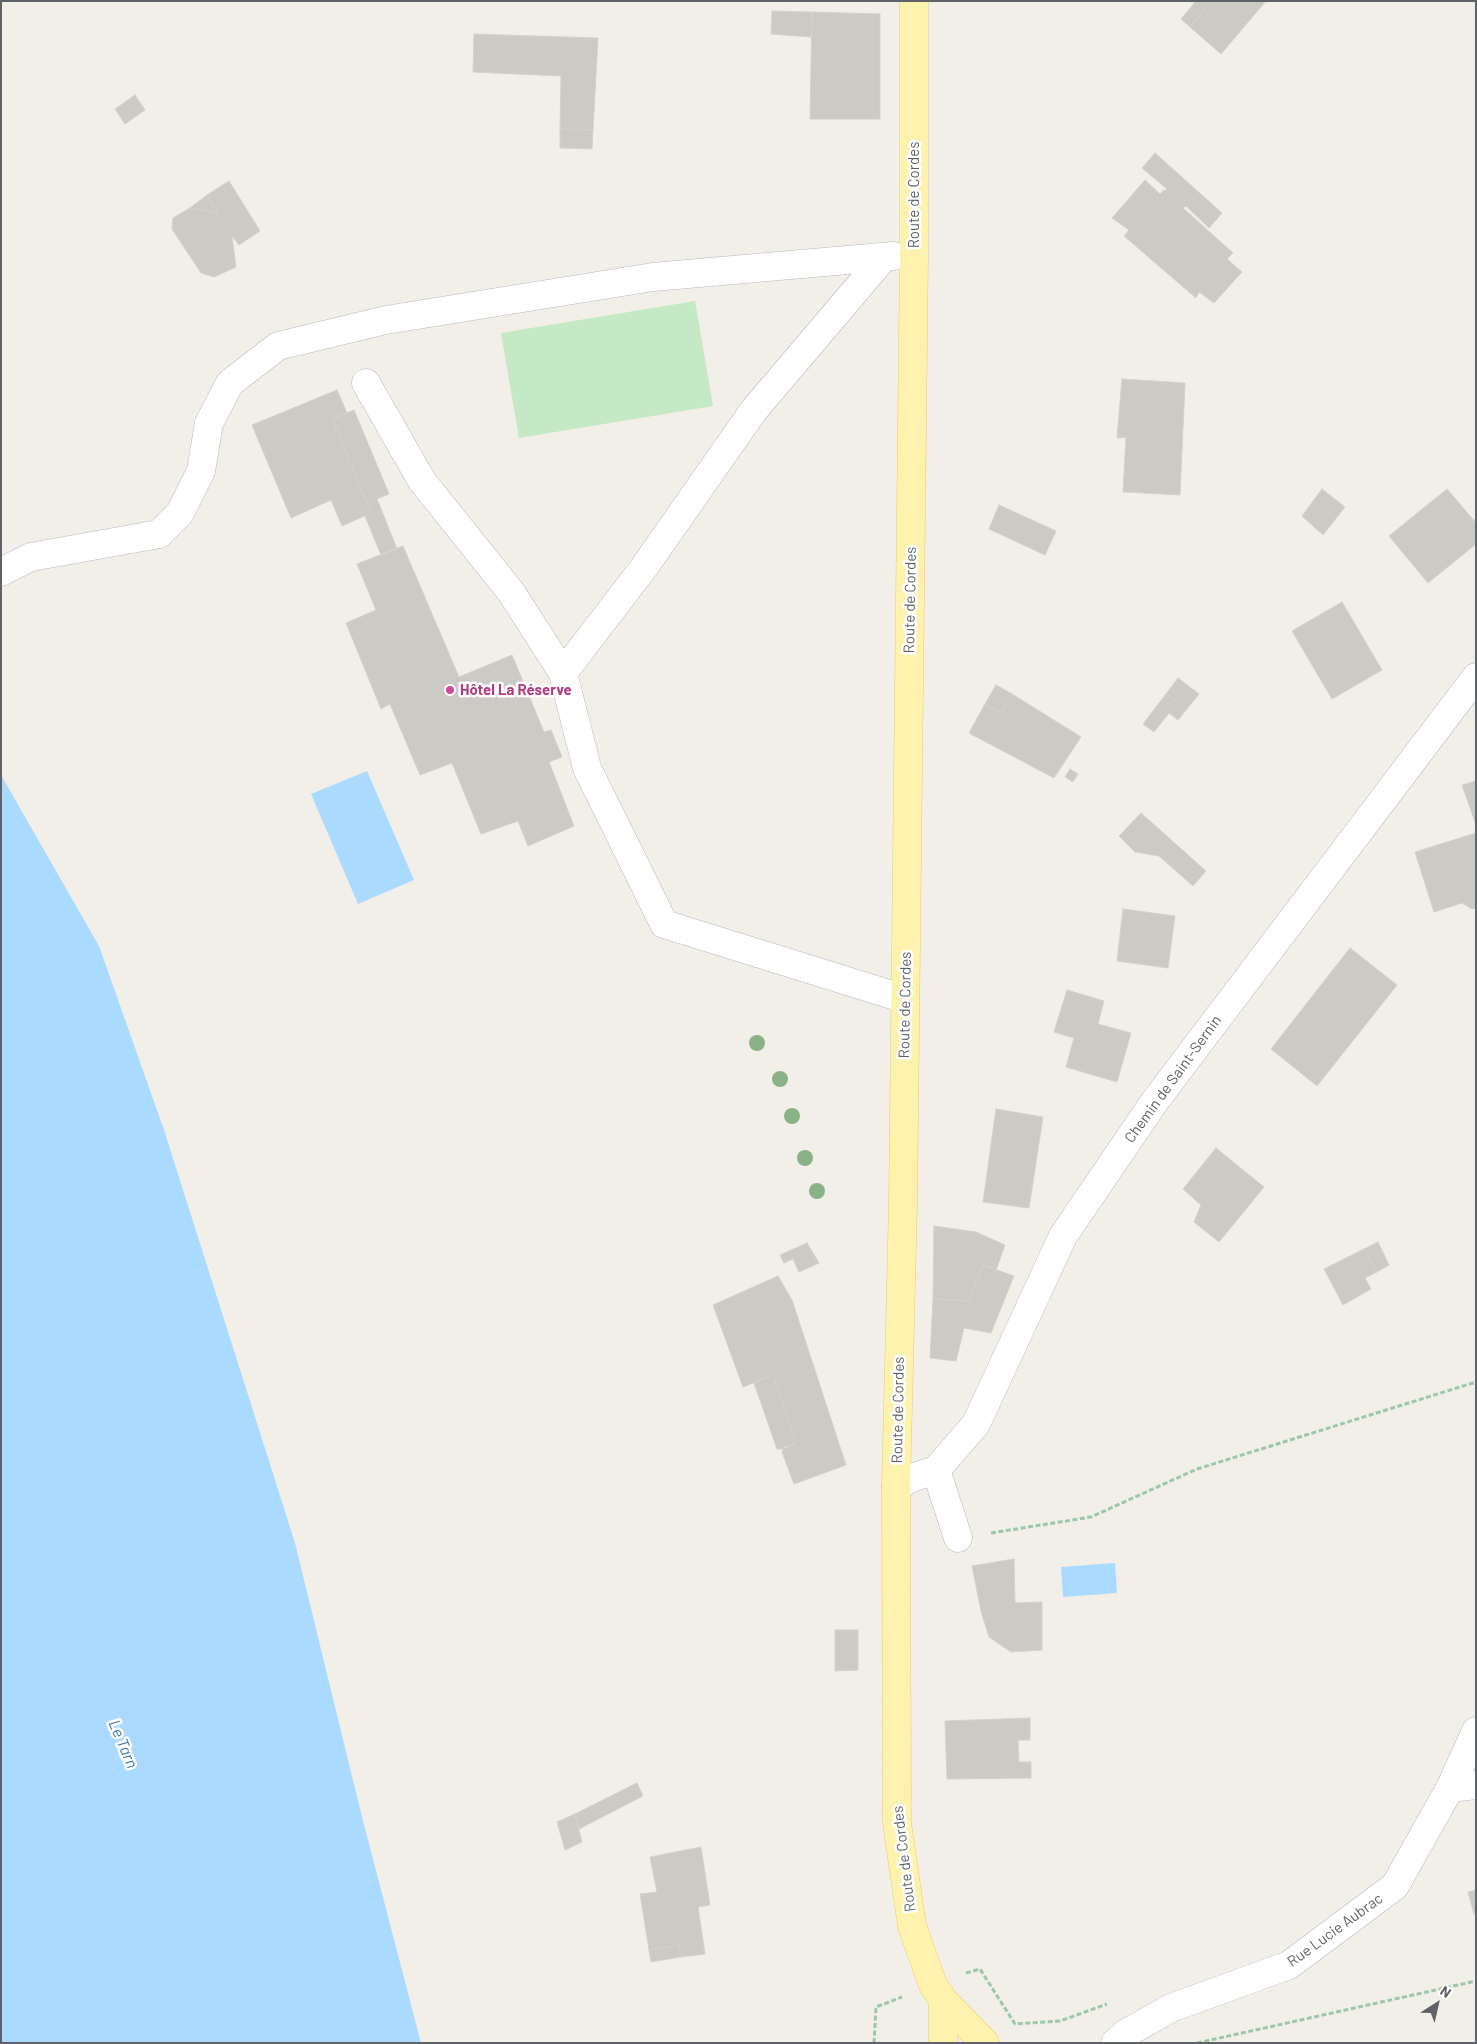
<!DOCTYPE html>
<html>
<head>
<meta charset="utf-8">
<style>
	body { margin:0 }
	#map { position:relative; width:1477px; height:2044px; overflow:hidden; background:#f1efe8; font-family:Barlow,sans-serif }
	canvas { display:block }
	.frame { position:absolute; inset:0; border:2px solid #5f6368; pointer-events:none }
	.north { position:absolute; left:1412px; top:1979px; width:50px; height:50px; -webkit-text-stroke:4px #fff; paint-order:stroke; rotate:35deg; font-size:14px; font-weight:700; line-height:20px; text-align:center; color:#5f6368 }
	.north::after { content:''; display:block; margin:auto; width:18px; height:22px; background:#5f6368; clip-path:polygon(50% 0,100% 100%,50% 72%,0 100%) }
</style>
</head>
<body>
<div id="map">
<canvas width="1477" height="2044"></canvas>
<div class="frame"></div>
<div class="north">N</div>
</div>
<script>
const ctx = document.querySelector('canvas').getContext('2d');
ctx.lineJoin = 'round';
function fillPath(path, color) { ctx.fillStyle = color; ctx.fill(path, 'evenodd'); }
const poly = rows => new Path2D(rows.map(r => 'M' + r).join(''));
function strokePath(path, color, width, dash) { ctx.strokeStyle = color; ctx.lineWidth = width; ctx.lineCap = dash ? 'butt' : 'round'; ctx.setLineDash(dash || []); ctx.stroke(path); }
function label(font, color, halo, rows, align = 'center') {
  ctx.font = font + ' Barlow,sans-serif'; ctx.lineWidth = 5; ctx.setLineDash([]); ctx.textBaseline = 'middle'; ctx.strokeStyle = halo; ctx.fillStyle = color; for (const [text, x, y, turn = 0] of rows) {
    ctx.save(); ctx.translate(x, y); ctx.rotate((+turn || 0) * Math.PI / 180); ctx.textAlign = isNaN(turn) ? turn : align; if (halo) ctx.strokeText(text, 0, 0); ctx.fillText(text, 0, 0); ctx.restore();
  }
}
fillPath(poly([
	[695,301,713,406,519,438,501,333]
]), '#c5e8c5');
fillPath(poly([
	[367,771,414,880,358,904,311,794],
	[1,775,99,946,164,1130,295,1543,361,1813,421,2043,1,2043],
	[1115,1563,1117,1593,1063,1597,1061,1567]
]), '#aadaff');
const building = poly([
	[1196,1,1211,1,1190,27,1181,19,1196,1],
	[1211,1,1266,1,1221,54,1190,27,1211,1],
	[772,11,812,12,811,37,771,34,772,11],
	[812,12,880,14,880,119,810,119,812,12],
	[474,34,598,38,593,130,560,129,561,76,473,72,474,34],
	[135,95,145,110,125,124,115,109,135,95],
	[560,129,593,130,592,149,560,148,560,129],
	[1155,153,1222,213,1209,228,1186,206,1183,208,1233,253,1227,259,1242,272,1214,303,1199,292,1196,298,1124,236,1129,230,1112,218,1145,180,1160,194,1164,190,1165,191,1167,189,1142,168,1155,153],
	[229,181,260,231,239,245,232,236,236,267,214,277,201,273,172,229,173,218,190,208,218,213,207,195,229,181],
	[207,195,218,213,190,208,207,195],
	[1122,379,1185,383,1180,495,1123,492,1126,437,1117,438,1122,379],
	[337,390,347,413,332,419,371,513,342,526,331,500,291,518,252,425,337,390],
	[354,410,389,494,377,499,397,549,381,555,365,516,371,513,332,419,354,410],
	[1322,489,1345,507,1323,535,1302,516,1322,489],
	[1447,489,1476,523,1476,544,1428,583,1389,536,1447,489],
	[999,505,1056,531,1045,555,989,529,999,505],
	[403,546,459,677,512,655,544,732,551,730,562,757,549,762,574,826,528,846,518,821,481,834,452,763,420,775,390,704,381,709,346,623,376,610,357,564,403,546],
	[1342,602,1382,670,1332,699,1292,631,1342,602],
	[1178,678,1199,694,1186,710,1166,694,1178,678],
	[996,685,1012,694,1001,713,985,704,996,685],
	[1012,694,1081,737,1054,778,969,733,985,704,1001,713,1012,694],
	[1166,694,1186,710,1178,720,1169,713,1154,732,1143,724,1166,694],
	[1070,769,1078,774,1073,782,1065,777,1070,769],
	[1476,781,1476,825,1462,785,1476,781],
	[1141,813,1206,871,1193,886,1159,856,1135,852,1119,836,1141,813],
	[1476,833,1476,908,1472,909,1462,903,1434,912,1415,852,1476,833],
	[1123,909,1175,916,1168,968,1117,961,1123,909],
	[1350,948,1397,985,1317,1086,1271,1049,1350,948],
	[1067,990,1104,1001,1098,1024,1131,1033,1117,1082,1066,1067,1074,1038,1054,1032,1067,990],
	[996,1109,1043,1117,1029,1208,983,1202,996,1109],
	[1216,1148,1264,1187,1219,1242,1194,1222,1201,1205,1183,1189,1216,1148],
	[934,1226,976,1232,1005,1245,996,1270,983,1265,969,1301,933,1299,934,1226],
	[1378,1242,1389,1265,1377,1272,1364,1249,1378,1242],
	[807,1243,819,1263,799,1272,793,1259,784,1263,780,1255,807,1243],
	[1364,1249,1377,1272,1365,1278,1371,1289,1343,1305,1324,1269,1364,1249],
	[983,1265,1014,1276,991,1333,964,1328,956,1361,930,1358,933,1299,969,1301,983,1265],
	[778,1276,792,1300,846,1465,794,1484,782,1452,784,1447,796,1443,773,1375,743,1387,713,1305,778,1276],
	[773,1375,796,1443,783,1449,777,1449,754,1383,773,1375],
	[1014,1559,1015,1603,1042,1602,1042,1650,1011,1652,989,1637,981,1611,972,1566,1014,1559],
	[835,1630,858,1630,858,1670,835,1671,835,1630],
	[1030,1718,1030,1740,1018,1740,1019,1762,1031,1762,1031,1778,947,1779,945,1721,1030,1718],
	[637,1783,643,1796,579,1829,575,1814,637,1783],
	[575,1814,582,1842,565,1850,557,1822,575,1814],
	[701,1847,710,1905,698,1907,705,1954,681,1957,679,1945,649,1950,640,1894,657,1892,650,1857,701,1847],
	[1476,1890,1476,1914,1474,1914,1468,1892,1476,1890],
	[679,1945,681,1957,651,1962,649,1950,679,1945]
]);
fillPath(building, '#cccac5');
strokePath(building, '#d6d1c6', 1);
const minor = poly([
	[884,257,754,410,645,566,563,673,587,768,664,924,905,999],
	[366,383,422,481,511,592,563,673],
	[1,572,31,557,159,534,180,513,201,471,209,423,230,383,278,346,386,320,653,277,893,256],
	[936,1470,958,1538],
	[896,1486,914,1477,936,1470,976,1424,1063,1236,1155,1101,1476,677],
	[1450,1788,1476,1785],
	[1115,2043,1125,2034,1171,2008,1289,1965,1395,1886,1450,1788,1476,1731]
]);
const major = poly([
	[914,1,914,255,903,1204,896,1486,897,1823,912,1926,933,1985,943,2000,985,2043],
	[943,2000,943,2043]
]);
strokePath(minor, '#b5b8bc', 29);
strokePath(major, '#f2c960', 29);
strokePath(poly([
	[991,1533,1091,1517,1197,1469,1476,1382],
	[966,1973,980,1969,1015,2024,1060,2021,1107,2004],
	[874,2043,876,2007,902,1997],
	[1197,2043,1476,1981]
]), '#9cc7a9', 3, [5, 2.5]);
strokePath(minor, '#fff', 28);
strokePath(major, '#fff2af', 28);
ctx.fillStyle = '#89b387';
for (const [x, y] of [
	[757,1043],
	[780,1079],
	[792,1116],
	[805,1158],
	[817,1191]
]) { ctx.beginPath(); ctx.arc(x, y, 8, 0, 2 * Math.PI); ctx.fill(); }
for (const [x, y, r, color] of [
	[450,690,5,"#d1479c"]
]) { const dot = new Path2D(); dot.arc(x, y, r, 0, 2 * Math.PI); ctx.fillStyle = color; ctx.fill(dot); strokePath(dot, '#fff', 2); }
label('15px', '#5f6368', '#fff', [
	["Route de Cordes",914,195,-90],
	["Route de Cordes",910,600,-89],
	["Route de Cordes",905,1005,-89],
	["Chemin de Saint-Sernin",1173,1079,-54],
	["Route de Cordes",898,1410,-89],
	["Route de Cordes",904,1859,-97],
	["Rue Lucie Aubrac",1335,1930,-36]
]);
label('bold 15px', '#b23c85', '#fff', [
	["Hôtel La Réserve",460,690]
], 'left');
label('italic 16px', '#4174aa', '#fff', [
	["Le Tarn",123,1744,67]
]);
</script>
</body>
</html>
